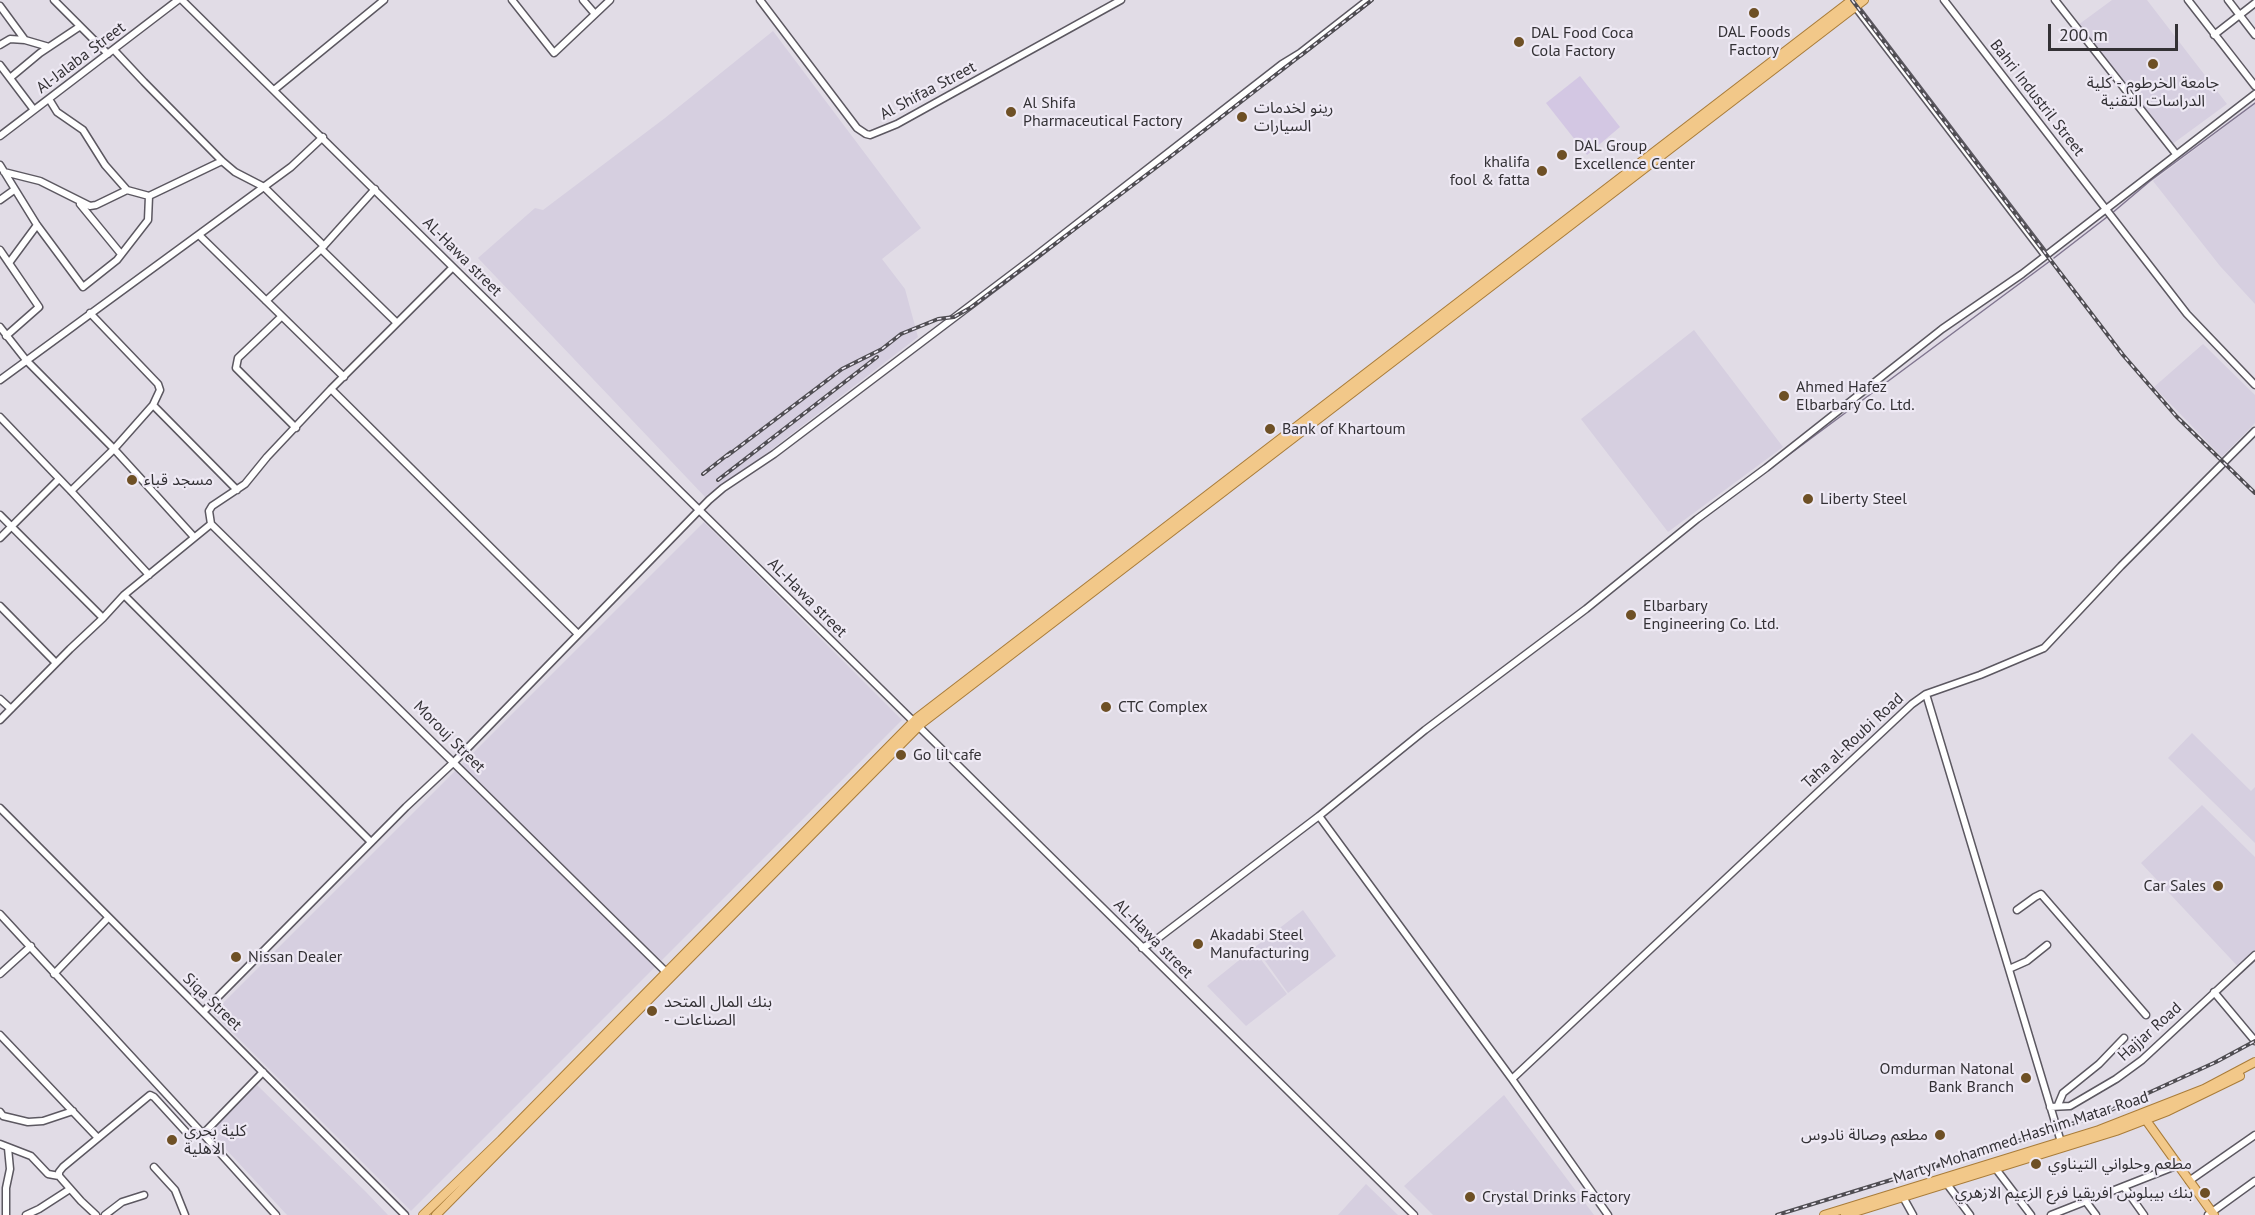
<!DOCTYPE html>
<html>
<head>
<meta charset="utf-8">
<style>
	body { margin:0 }
	#map { position:relative; width:2255px; height:1215px; overflow:hidden; background:#e1dce6; font-family:"PT Sans",sans-serif }
	canvas { display:block }
	.scale { position:absolute; left:2048px; top:24px; width:130px; height:27px; box-sizing:border-box; border:3px solid #333135; border-top:0; padding-left:8px; font-size:18px; line-height:21px; white-space:nowrap; color:#333135; -webkit-text-stroke:4px #eee9f4; paint-order:stroke }
</style>
</head>
<body>
<div id="map">
<canvas width="2255" height="1215"></canvas>
<div class="scale">200 m</div>
</div>
<script>
const ctx = document.querySelector('canvas').getContext('2d');
ctx.lineJoin = 'round';
function fillPath(path, color) { ctx.fillStyle = color; ctx.fill(path, 'evenodd'); }
const poly = rows => new Path2D(rows.map(r => 'M' + r).join(''));
function strokePath(path, color, width, dash) { ctx.strokeStyle = color; ctx.lineWidth = width; ctx.lineCap = dash ? 'butt' : 'round'; ctx.setLineDash(dash || []); ctx.stroke(path); }
function label(font, color, halo, rows, align = 'center') {
  ctx.font = font + ' "PT Sans","Noto Sans Arabic",sans-serif'; ctx.lineWidth = 4.5; ctx.setLineDash([]); ctx.textBaseline = 'middle'; ctx.strokeStyle = halo; ctx.fillStyle = color; for (const [text, x, y, turn = 0] of rows) {
    ctx.save(); ctx.translate(x, y); ctx.rotate((+turn || 0) * Math.PI / 180); ctx.textAlign = isNaN(turn) ? turn : align; if (halo) ctx.strokeText(text, 0, 0); ctx.fillText(text, 0, 0); ctx.restore();
  }
}
fillPath(poly([
	[2112,0,2147,0,2227,104,2171,145,2078,25],
	[773,31,921,228,882,259,905,289,918,337,707,499,478,258,535,208,543,210,665,118],
	[2255,104,2255,304,2220,266,2153,181],
	[1694,330,1783,447,1668,532,1581,419],
	[2203,344,2255,395,2255,423,2222,457,2154,387],
	[704,522,902,720,411,1211,213,1013],
	[2192,733,2251,791,2255,787,2255,843,2168,758],
	[2202,805,2255,857,2255,960,2243,972,2141,863],
	[1303,910,1336,956,1288,993,1255,947],
	[1253,949,1287,994,1246,1026,1207,986],
	[257,1085,366,1192,388,1215,287,1215,209,1131],
	[1504,1095,1594,1215,1433,1215,1404,1186],
	[1366,1184,1398,1215,1338,1215]
]), '#d6cfe0');
fillPath(poly([
	[1580,76,1620,127,1587,155,1546,103]
]), '#d3c7e3');
strokePath(poly([
	[2111,214,2150,181,2255,103],
	[2054,258,2107,217],
	[1767,471,2050,261],
	[1697,523,1751,483]
]), '#817690', 1.5);
const minor = poly([
	[54,0,108,54],
	[182,0,1414,1215],
	[512,0,554,53,610,0],
	[583,0,595,14],
	[760,0,857,128,866,134,870,135,897,124,1121,0],
	[1944,0,2187,314,2255,385],
	[2055,0,2176,154],
	[2188,0,2255,86],
	[2228,0,2255,35],
	[1854,5,2045,255],
	[0,6,25,40,49,47],
	[2214,35,2255,3],
	[0,45,10,39,25,40],
	[114,50,144,82,222,161,235,172,264,187,324,246],
	[0,65,34,110],
	[10,78,40,53,79,27],
	[274,90,384,0],
	[49,99,57,112,83,130,105,165,127,190,149,196,222,161],
	[0,136,178,0],
	[0,165,37,225,83,287,117,260,148,220,149,196],
	[4,172,40,181,90,206,96,205,127,190],
	[0,200,14,190],
	[80,204,121,254],
	[199,235,344,377],
	[321,249,397,323],
	[0,250,39,307,6,336],
	[9,263,37,225],
	[266,301,321,249,375,189],
	[281,317,238,358,236,368,296,428],
	[0,327,26,360,114,449,194,537],
	[0,380,291,167,323,137],
	[331,389,578,634],
	[153,405,237,490],
	[0,417,71,491,149,575],
	[71,491,114,449,153,405,160,390,158,384,90,313],
	[0,515,103,618],
	[211,524,666,972],
	[0,538,59,479],
	[124,595,371,842],
	[0,606,56,663],
	[1926,694,2061,1142],
	[0,699,11,709],
	[0,720,70,649,103,618,124,595,211,524,209,511,212,506,245,484,267,457,331,389,452,268],
	[0,808,405,1215],
	[1319,816,1512,1079,1608,1215],
	[2017,910,2035,897,2041,894,2146,1015],
	[0,914,203,1134],
	[1142,948,1153,942,1319,816,1425,730,1586,609,1697,519,1766,468,1942,329,2022,274,2255,94],
	[2009,969,2027,961,2047,945],
	[0,974,31,946],
	[54,974,108,918],
	[2214,992,2255,1041],
	[203,1012,406,807,454,762,709,500,723,488,774,454,1033,258,1282,64,1300,53,1368,0],
	[0,1035,98,1138],
	[263,1072,203,1134,276,1215],
	[1512,1079,1912,704,1926,694,1980,675,2044,648,2121,566,2255,431],
	[2058,1105,2063,1093,2099,1064,2124,1038],
	[2050,1107,2070,1106,2116,1079,2142,1060,2255,955],
	[0,1112,3,1116,28,1122,43,1121,73,1111],
	[0,1144,31,1156,48,1174,59,1176,81,1201,96,1215],
	[154,1167,175,1190,185,1215],
	[1996,1169,2031,1215],
	[59,1176,59,1172,63,1167,150,1095,154,1097,186,1132],
	[2189,1181,2255,1135],
	[1947,1184,1970,1215],
	[2124,1187,2144,1215],
	[1903,1197,1913,1215],
	[2087,1203,2096,1215],
	[6,1215,6,1188,10,1169,8,1148],
	[26,1215,39,1209,70,1189],
	[105,1215,122,1202,144,1195],
	[2051,1215,2173,1167],
	[2208,1215,2255,1181]
]);
const major = poly([
	[2143,1116,2214,1215],
	[423,1215,501,1140,917,718,1852,0],
	[436,1215,922,723,1864,0],
	[1824,1215,2099,1130,2204,1089,2255,1062],
	[1845,1215,2116,1131,2168,1111,2240,1076]
]);
strokePath(minor, '#5c5861', 9);
strokePath(major, '#a97c39', 10);
strokePath(minor, '#fff', 6);
strokePath(major, '#f2c889', 8);
const rail = poly([
	[1852,0,2123,355,2177,417,2255,493],
	[727,456,842,369,882,349,901,334,938,319,954,317,970,308,1170,157,1372,0],
	[703,474,731,452],
	[718,480,877,357],
	[1777,1215,2057,1129,2111,1110,2216,1062,2255,1041]
]);
strokePath(rail, '#4f4d52', 4);
strokePath(rail, '#eee9f4', 1.5, [4.5]);
for (const [x, y, r, color] of [
	[1754,13,6,"#6e5025"],
	[1519,42,6,"#6e5025"],
	[2153,64,6,"#6e5025"],
	[1011,112,6,"#6e5025"],
	[1242,117,6,"#6e5025"],
	[1562,155,6,"#6e5025"],
	[1542,171,6,"#6e5025"],
	[1784,396,6,"#6e5025"],
	[1270,429,6,"#6e5025"],
	[132,480,6,"#6e5025"],
	[1808,499,6,"#6e5025"],
	[1631,615,6,"#6e5025"],
	[1106,707,6,"#6e5025"],
	[901,755,6,"#6e5025"],
	[2218,886,6,"#6e5025"],
	[1198,944,6,"#6e5025"],
	[236,957,6,"#6e5025"],
	[652,1011,6,"#6e5025"],
	[2026,1078,6,"#6e5025"],
	[1940,1135,6,"#6e5025"],
	[172,1140,6,"#6e5025"],
	[2036,1164,6,"#6e5025"],
	[2205,1193,6,"#6e5025"],
	[1470,1197,6,"#6e5025"]
]) { const dot = new Path2D(); dot.arc(x, y, r, 0, 2 * Math.PI); ctx.fillStyle = color; ctx.fill(dot); strokePath(dot, '#eee9f4', 2); }
label('16px', '#333135', '#eee9f4', [
	["DAL Foods",1754,32,"center"],
	["Factory",1754,50,"center"],
	["DAL Food Coca",1531,33],
	["Cola Factory",1531,51],
	["جامعة الخرطوم - كلية",2153,83,"center"],
	["الدراسات التقنية",2153,101,"center"],
	["Al Shifa",1023,103],
	["Pharmaceutical Factory",1023,121],
	["رينو لخدمات",1254,108],
	["السيارات",1254,126],
	["DAL Group",1574,146],
	["Excellence Center",1574,164],
	["khalifa",1530,162,"right"],
	["fool & fatta",1530,180,"right"],
	["Ahmed Hafez",1796,387],
	["Elbarbary Co. Ltd.",1796,405],
	["Bank of Khartoum",1282,429],
	["مسجد قباء",144,480],
	["Liberty Steel",1820,499],
	["Elbarbary",1643,606],
	["Engineering Co. Ltd.",1643,624],
	["CTC Complex",1118,707],
	["Go lil cafe",913,755],
	["Car Sales",2206,886,"right"],
	["Akadabi Steel",1210,935],
	["Manufacturing",1210,953],
	["Nissan Dealer",248,957],
	["بنك المال المتحد",664,1002],
	["- الصناعات",664,1020],
	["Omdurman Natonal",2014,1069,"right"],
	["Bank Branch",2014,1087,"right"],
	["كلية بحري",184,1131],
	["الاهلية",184,1149],
	["مطعم وصالة نادوس",1928,1135,"right"],
	["مطعم وحلواني التيناوي",2048,1164],
	["بنك بيبلوس افريقيا فرع الزعيم الازهري",2193,1193,"right"],
	["Crystal Drinks Factory",1482,1197]
], 'left');
label('16px', '#333135', '#eee9f4', [
	["Al-Jalaba Street",81,58,-37],
	["Al Shifaa Street",928,91,-28],
	["Bahri Industril Street",2037,98,52],
	["AL-Hawa street",462,257,45],
	["AL-Hawa street",807,598,45],
	["Morouj Street",449,737,45],
	["Taha al-Roubi Road",1853,741,-43],
	["AL-Hawa street",1153,939,45],
	["Siqa Street",212,1002,44],
	["Hajjar Road",2150,1032,-42],
	["Martyr Mohammed Hashim Matar Road",2021,1138,-18]
]);
</script>
</body>
</html>
